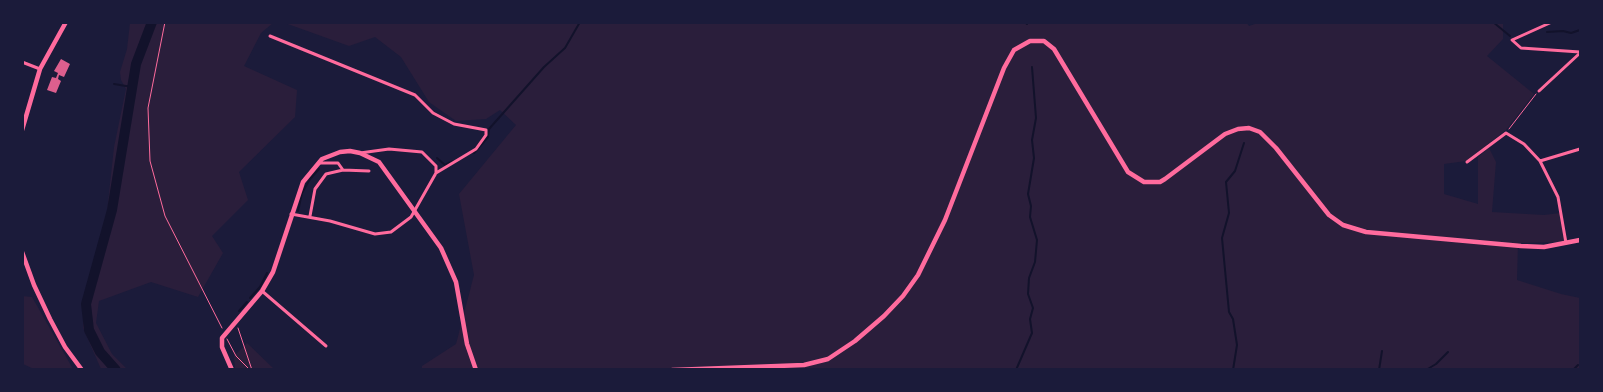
<!DOCTYPE html>
<html>
<head>
<meta charset="utf-8">
<style>
	body { margin:0 }
	#map { position:relative; width:1603px; height:392px; overflow:hidden; background:#1b1b3a; font-family:Lato,sans-serif }
	canvas { display:block }
	.frame { position:absolute; inset:0; border:24px solid #1b1b3a; pointer-events:none }
</style>
</head>
<body>
<div id="map">
<canvas width="1603" height="392"></canvas>
<div class="frame"></div>
</div>
<script>
const ctx = document.querySelector('canvas').getContext('2d');
ctx.lineJoin = 'round';
function fillPath(path, color) { ctx.fillStyle = color; ctx.fill(path, 'evenodd'); }
const poly = rows => new Path2D(rows.map(r => 'M' + r).join(''));
function strokePath(path, color, width, dash) { ctx.strokeStyle = color; ctx.lineWidth = width; ctx.lineCap = dash ? 'butt' : 'round'; ctx.setLineDash(dash || []); ctx.stroke(path); }
fillPath(poly([
	[1246,22,1249,26,1261,22,1503,23,1503,39,1487,56,1534,94,1506,130,1466,161,1444,164,1444,194,1478,204,1478,157,1489,148,1496,162,1492,212,1544,215,1560,213,1565,242,1518,243,1517,280,1561,294,1580,298,1580,369,422,369,422,366,456,344,474,275,459,194,516,125,500,110,486,119,456,121,429,102,401,57,375,37,349,46,285,23],
	[130,23,273,23,261,33,244,66,297,90,295,117,239,172,248,200,212,236,223,253,198,297,151,282,99,301,96,323,112,354,127,369,101,369,83,328,83,305,107,212,114,147,126,89,121,80,120,72,127,49],
	[22,296,32,297,73,369,34,369,23,364],
	[247,343,274,369,235,369,234,356]
]), '#2a1e3b');
strokePath(poly([
	[1025,22,1027,24],
	[1493,22,1510,36],
	[1547,32,1563,31,1571,33,1580,30],
	[114,84,132,87],
	[474,153,488,137,489,129,544,67,565,48,580,22],
	[437,158,445,165,453,161],
	[298,211,302,193,310,179,319,169],
	[250,298,260,287,267,273],
	[239,311,247,302],
	[1016,370,1032,333,1030,319,1033,308,1028,294,1029,278,1035,262,1037,240,1030,217,1031,206,1028,194,1034,158,1032,140,1036,118,1032,67],
	[1233,370,1237,345,1233,319,1229,312,1222,238,1229,213,1226,182,1235,171,1244,143],
	[1379,370,1382,351],
	[1426,370,1436,364,1448,352],
	[1573,370,1578,365]
]), '#12122b', 2);
strokePath(poly([
	[116,370,100,352,89,330,86,304,112,210,136,64,152,22]
]), '#12122b', 10);
fillPath(poly([
	[61,59,70,64,64,77,59,75,58,79,61,81,56,93,47,90,52,77,56,78,58,73,54,71]
]), '#dd5f8e');
strokePath(poly([
	[165,22,148,108,150,161,165,216,222,328],
	[1509,129,1536,94],
	[238,328,252,370],
	[227,339,236,356,250,370]
]), '#ff6b9d', 1);
strokePath(poly([
	[1552,22,1512,40,1521,48,1580,52],
	[270,36,415,95,433,113,454,124,486,130,486,135,476,149,436,173,411,217,391,232,375,234,330,221,291,214],
	[22,62,40,69],
	[1539,91,1580,53],
	[360,153,389,149,422,152,436,166,436,173],
	[1540,161,1580,149],
	[1467,162,1506,133,1524,144,1540,161,1558,197,1566,243],
	[320,163,338,163,343,170],
	[310,216,315,189,326,174,343,170,369,171],
	[262,291,326,346]
]), '#ff6b9d', 3);
strokePath(poly([
	[232,370,222,347,222,338,262,291,273,272,303,182,322,159,340,152,350,151,360,153,379,162,441,248,456,282,467,344,476,370],
	[672,370,804,365,828,359,855,341,884,316,903,296,918,275,945,220,1004,68,1014,50,1030,41,1044,41,1054,49,1128,172,1144,182,1160,182,1165,179,1225,134,1238,129,1249,128,1260,132,1276,148,1329,215,1343,225,1366,232,1521,246,1544,247,1580,240]
]), '#ff6b9d', 4.5);
strokePath(poly([
	[22,130,40,69,66,22],
	[22,252,34,285,50,319,65,347,82,370]
]), '#ff6b9d', 4.5);
</script>
</body>
</html>
